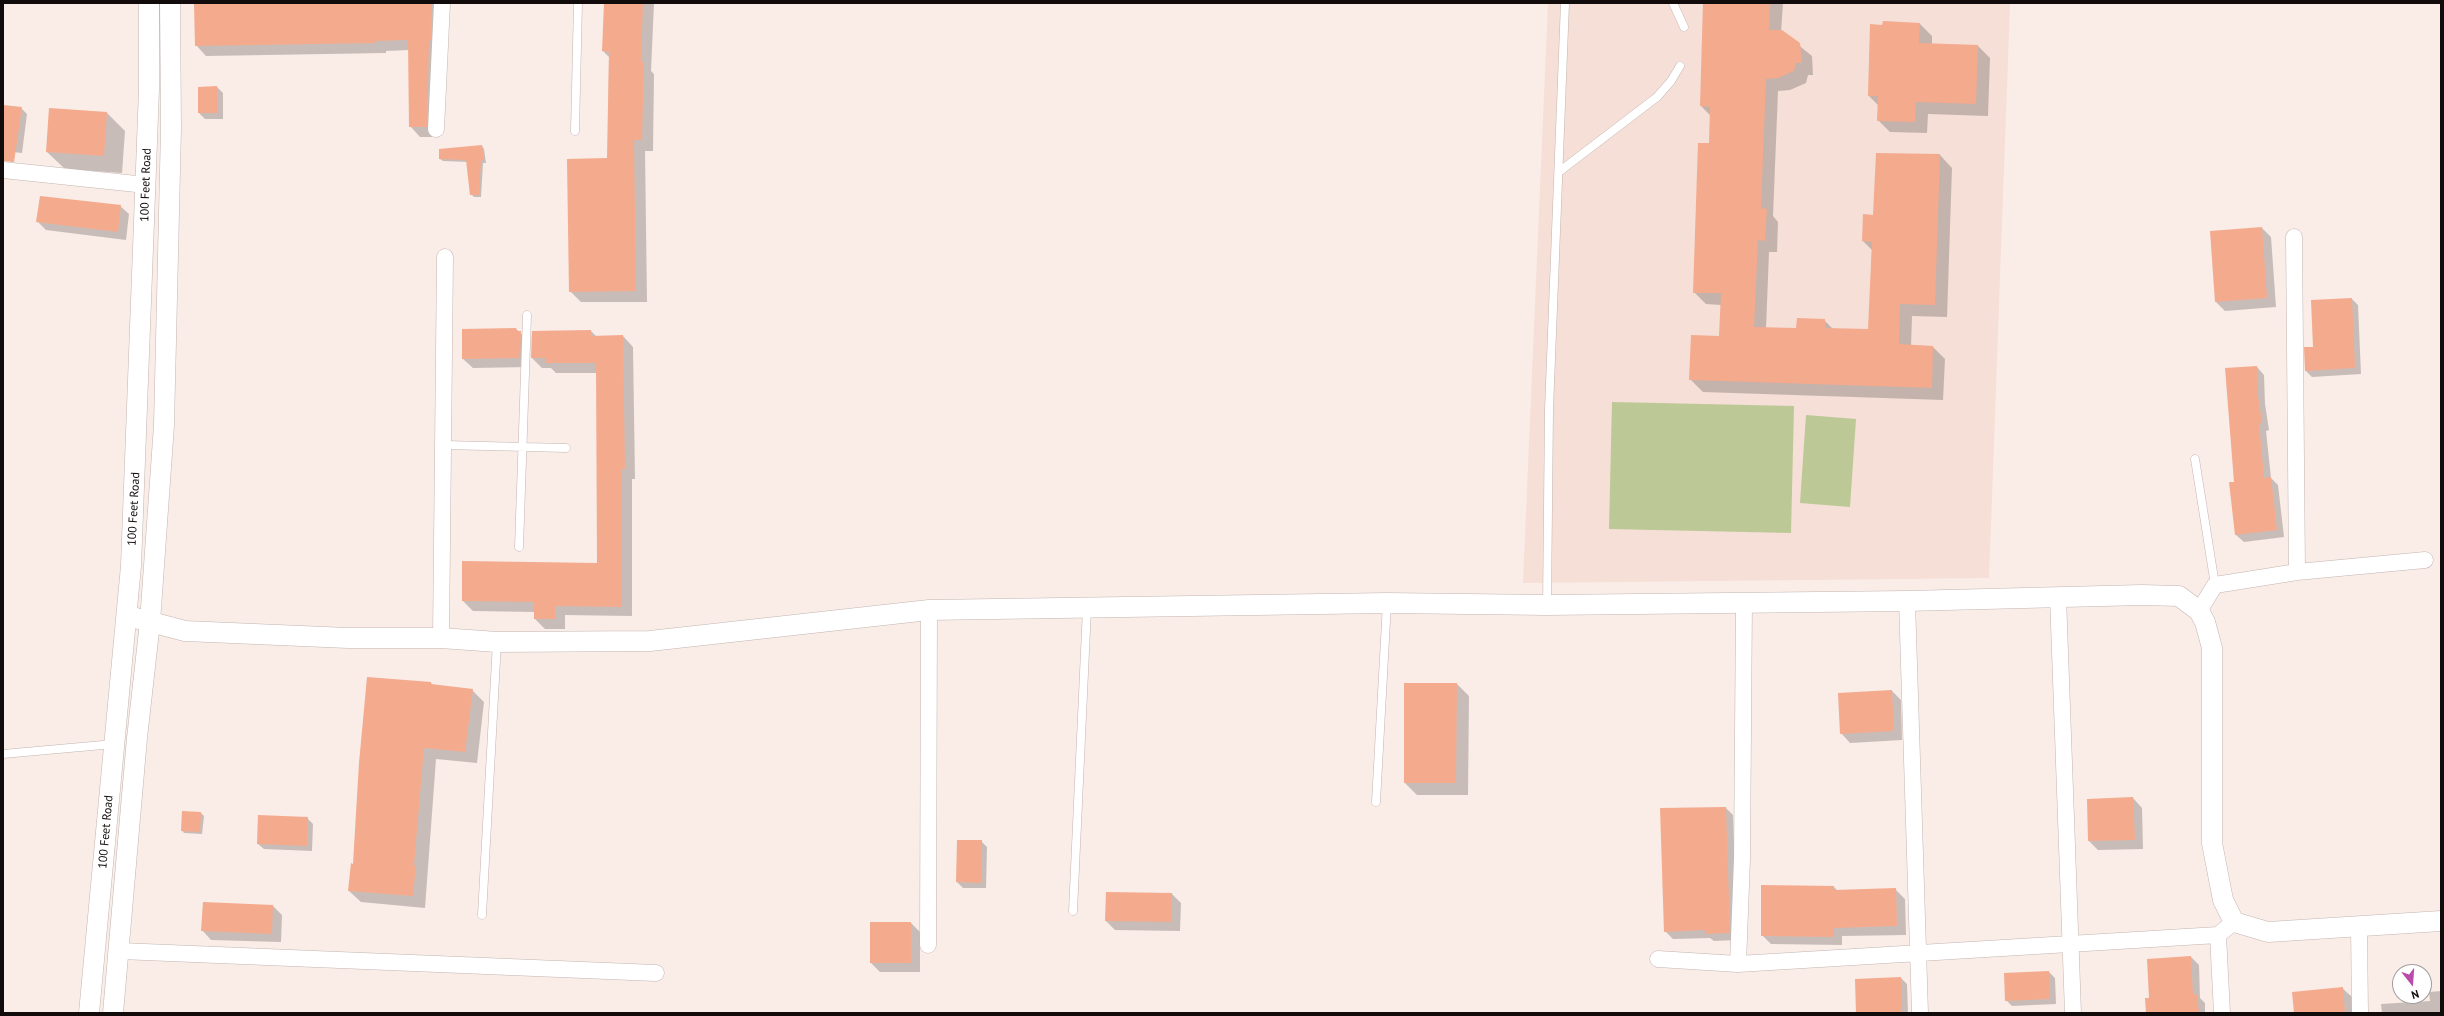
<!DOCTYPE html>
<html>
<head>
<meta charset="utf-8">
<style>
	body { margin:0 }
	#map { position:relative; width:2444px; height:1016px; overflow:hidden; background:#faece7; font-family:"PT Sans",sans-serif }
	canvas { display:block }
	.frame { position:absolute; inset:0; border:4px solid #110c0b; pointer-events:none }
	.north { position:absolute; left:2392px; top:964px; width:40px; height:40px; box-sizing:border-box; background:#fff; border:1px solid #a09e9d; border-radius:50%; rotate:163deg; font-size:11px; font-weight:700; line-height:16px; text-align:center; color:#110c0b }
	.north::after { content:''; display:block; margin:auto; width:14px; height:18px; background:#b94caa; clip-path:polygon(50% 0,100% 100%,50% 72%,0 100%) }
</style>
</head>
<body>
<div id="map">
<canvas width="2444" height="1016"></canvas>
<div class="frame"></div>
<div class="north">N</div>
</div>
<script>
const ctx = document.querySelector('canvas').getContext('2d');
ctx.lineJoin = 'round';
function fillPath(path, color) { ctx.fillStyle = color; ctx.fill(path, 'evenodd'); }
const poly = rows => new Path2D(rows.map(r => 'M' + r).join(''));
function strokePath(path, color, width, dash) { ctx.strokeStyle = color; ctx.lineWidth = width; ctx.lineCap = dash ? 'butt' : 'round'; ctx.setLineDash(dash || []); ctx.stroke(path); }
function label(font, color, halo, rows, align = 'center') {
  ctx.font = font + ' "PT Sans",sans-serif'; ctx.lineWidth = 4; ctx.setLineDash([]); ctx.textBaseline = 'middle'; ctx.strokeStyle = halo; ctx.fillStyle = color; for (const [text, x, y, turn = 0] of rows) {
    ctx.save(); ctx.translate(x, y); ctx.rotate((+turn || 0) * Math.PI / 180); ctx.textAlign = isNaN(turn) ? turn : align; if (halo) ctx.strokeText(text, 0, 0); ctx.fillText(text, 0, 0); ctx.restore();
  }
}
fillPath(poly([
	[1548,3,2010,3,1989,578,1523,583]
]), '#f5dfd7');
fillPath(poly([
	[1612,402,1794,406,1791,533,1609,529],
	[1806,415,1856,419,1850,507,1800,503]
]), '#bcc895');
fillPath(poly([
	[215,3,439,3,436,137,420,137,410,126,409,50,386,51,386,53,206,56,196,45],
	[605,3,654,3,651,71,654,74,653,151,645,151,647,302,581,302,570,291,608,159,609,57,603,51],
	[1704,3,1783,3,1781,31,1812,56,1813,75,1808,75,1806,83,1790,90,1778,91,1773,216,1778,222,1777,252,1769,252,1766,328,1797,329,1824,320,1833,329,1869,330,1872,250,1863,241,1874,216,1877,154,1940,155,1952,168,1947,317,1912,316,1911,346,1933,347,1945,359,1943,400,1703,392,1691,380,1720,337,1721,305,1706,304,1694,292,1710,144,1711,116,1701,106],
	[1920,24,1932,36,1932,44,1978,46,1990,58,1988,116,1928,114,1927,133,1890,132,1878,120,1879,106,1869,96,1883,26],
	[217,87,223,93,223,119,205,119,199,113],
	[3,106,21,108,27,114,22,153,3,151],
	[50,109,107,113,125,131,122,173,65,169,47,152],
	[482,146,484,149,486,163,483,163,481,197,474,197,471,194,468,162,443,161,440,159],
	[120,206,129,214,126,240,46,230,38,222],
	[2262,228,2271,237,2276,307,2225,311,2216,302],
	[2352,299,2358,305,2361,374,2312,377,2306,371,2306,348,2314,348],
	[516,329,530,341,529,367,473,368,463,359],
	[591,331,597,337,623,336,633,347,635,479,632,479,632,616,565,615,565,629,545,629,535,619,535,612,473,611,463,601,598,564,597,373,556,373,551,368,542,368,532,358],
	[2257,367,2264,375,2265,404,2269,430,2266,431,2271,478,2278,485,2284,537,2244,542,2236,535,2235,482],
	[431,683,433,685,472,690,484,702,477,763,436,759,425,908,361,902,349,891,354,865],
	[1457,684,1469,696,1468,795,1417,795,1405,783],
	[1892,691,1901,700,1902,740,1850,743,1841,733],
	[2133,798,2142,808,2143,849,2098,850,2089,841],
	[1726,808,1733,815,1737,940,1714,941,1710,938,1673,939,1665,931],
	[201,813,204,816,202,834,184,833,182,830],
	[307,818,313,824,312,851,264,849,258,844],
	[981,841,987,847,986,888,963,888,957,882],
	[1762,886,1834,887,1838,891,1896,890,1905,899,1906,935,1842,936,1842,945,1771,944,1762,935],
	[1172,894,1181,903,1180,931,1115,930,1106,921],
	[273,906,282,915,281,942,211,940,202,930],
	[911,923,920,932,920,972,880,972,871,963],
	[2191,957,2199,965,2200,998,2205,1003,2205,1013,2147,1013,2150,999],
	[2049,972,2055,978,2056,1004,2012,1006,2006,1000],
	[1901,978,1907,984,1908,1013,1857,1013],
	[2342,988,2352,997,2353,1013,2295,1013],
	[2441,991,2441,1013,2382,1013,2381,1004,2430,1001,2429,992]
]), '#0003');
fillPath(poly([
	[194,3,432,3,431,40,429,40,427,127,409,127,408,40,376,41,376,43,195,46],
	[604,3,643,3,641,62,644,62,642,140,634,140,636,291,569,292,567,159,607,158,609,52,602,51],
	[1703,3,1770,3,1769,30,1782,30,1800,43,1802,63,1796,63,1794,71,1778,78,1766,79,1761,208,1767,209,1765,241,1758,240,1754,327,1796,328,1797,318,1825,319,1825,328,1868,329,1872,242,1862,241,1863,214,1873,215,1876,153,1940,154,1935,305,1900,304,1899,344,1933,346,1932,388,1689,380,1691,335,1719,336,1721,293,1693,293,1698,143,1709,143,1710,107,1700,106],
	[1883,21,1920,23,1919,43,1978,45,1976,104,1916,102,1915,122,1877,121,1878,96,1868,96,1870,24,1882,25],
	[217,86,217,113,198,113,198,87],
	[3,105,22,107,14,162,3,161],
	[49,108,107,112,104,156,46,152],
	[482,145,484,160,481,160,479,195,470,195,466,160,439,159,439,149],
	[40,196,121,205,118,232,36,222],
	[2262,227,2267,298,2215,302,2210,231],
	[2352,298,2355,368,2305,371,2304,347,2313,347,2311,300],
	[516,328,517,331,521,331,520,358,462,359,462,329],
	[591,330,591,336,623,335,625,469,622,469,622,607,555,606,555,619,534,619,534,602,462,601,462,561,597,563,596,363,545,363,545,358,531,358,532,331],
	[2257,366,2258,396,2262,423,2259,423,2264,478,2271,477,2277,530,2235,535,2229,482,2234,482,2225,368],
	[367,677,431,682,431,684,473,689,465,752,424,748,414,865,416,865,413,896,348,891,351,863,353,864,359,763],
	[1404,683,1457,683,1456,783,1404,783],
	[1892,690,1894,731,1840,734,1838,693],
	[2133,797,2135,840,2088,841,2087,799],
	[1726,807,1730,933,1705,934,1705,930,1664,932,1660,808],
	[182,811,201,812,200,832,181,831],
	[258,815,308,817,307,846,257,844],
	[957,840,982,840,981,883,956,882],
	[1761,885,1834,886,1834,890,1896,888,1897,926,1834,928,1834,937,1761,936],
	[1106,892,1172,893,1172,922,1105,921],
	[203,902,273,905,272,934,201,931],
	[870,922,911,922,911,963,870,963],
	[2191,956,2193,995,2197,994,2199,1013,2146,1013,2145,998,2149,998,2147,959],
	[2049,971,2050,999,2005,1001,2004,973],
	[1901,977,1902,1013,1856,1013,1855,979],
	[2343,987,2345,1013,2294,1013,2292,992]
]), '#f3aa8d');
const service = poly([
	[1673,3,1684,27],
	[575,131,578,3],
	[1560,171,1657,97,1671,81,1680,66],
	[445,445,566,448],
	[2195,459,2215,585],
	[519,547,527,315],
	[1547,605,1549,409,1565,3],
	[3,754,114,744],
	[1376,802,1387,603],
	[1073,911,1087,608],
	[482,915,497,642]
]);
const minor = poly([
	[436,129,442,3],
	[3,170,146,185],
	[2294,237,2297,572],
	[2058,596,2073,1013],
	[1907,601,1920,1013],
	[2199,611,2215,585,2297,572,2425,560],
	[441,638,445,257],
	[2359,928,2360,1013],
	[2218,935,2222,1013],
	[928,945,929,610],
	[120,951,656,973],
	[1658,959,1738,964,2218,935,2234,922],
	[1738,964,1742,859,1744,602]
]);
const tertiary = poly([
	[128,616,185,631,348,638,441,638,497,642,650,641,929,610,1387,603,1547,605,1907,601,2142,595,2179,596,2199,611,2205,622,2212,648,2212,843,2223,900,2234,922,2268,932,2441,921],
	[89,1013,131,566,149,89,149,3],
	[113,1013,137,738,150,622,164,425,171,128,170,3]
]);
strokePath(service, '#c2b5b0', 9);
strokePath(minor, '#c2b5b0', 17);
strokePath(tertiary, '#c2b5b0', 21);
strokePath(service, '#fff', 8);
strokePath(minor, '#fff', 16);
strokePath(tertiary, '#fff', 20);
label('12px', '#110c0b', '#fff', [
	["100 Feet Road",146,185,-88],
	["100 Feet Road",134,509,-87],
	["100 Feet Road",106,832,-85]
]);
</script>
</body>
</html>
